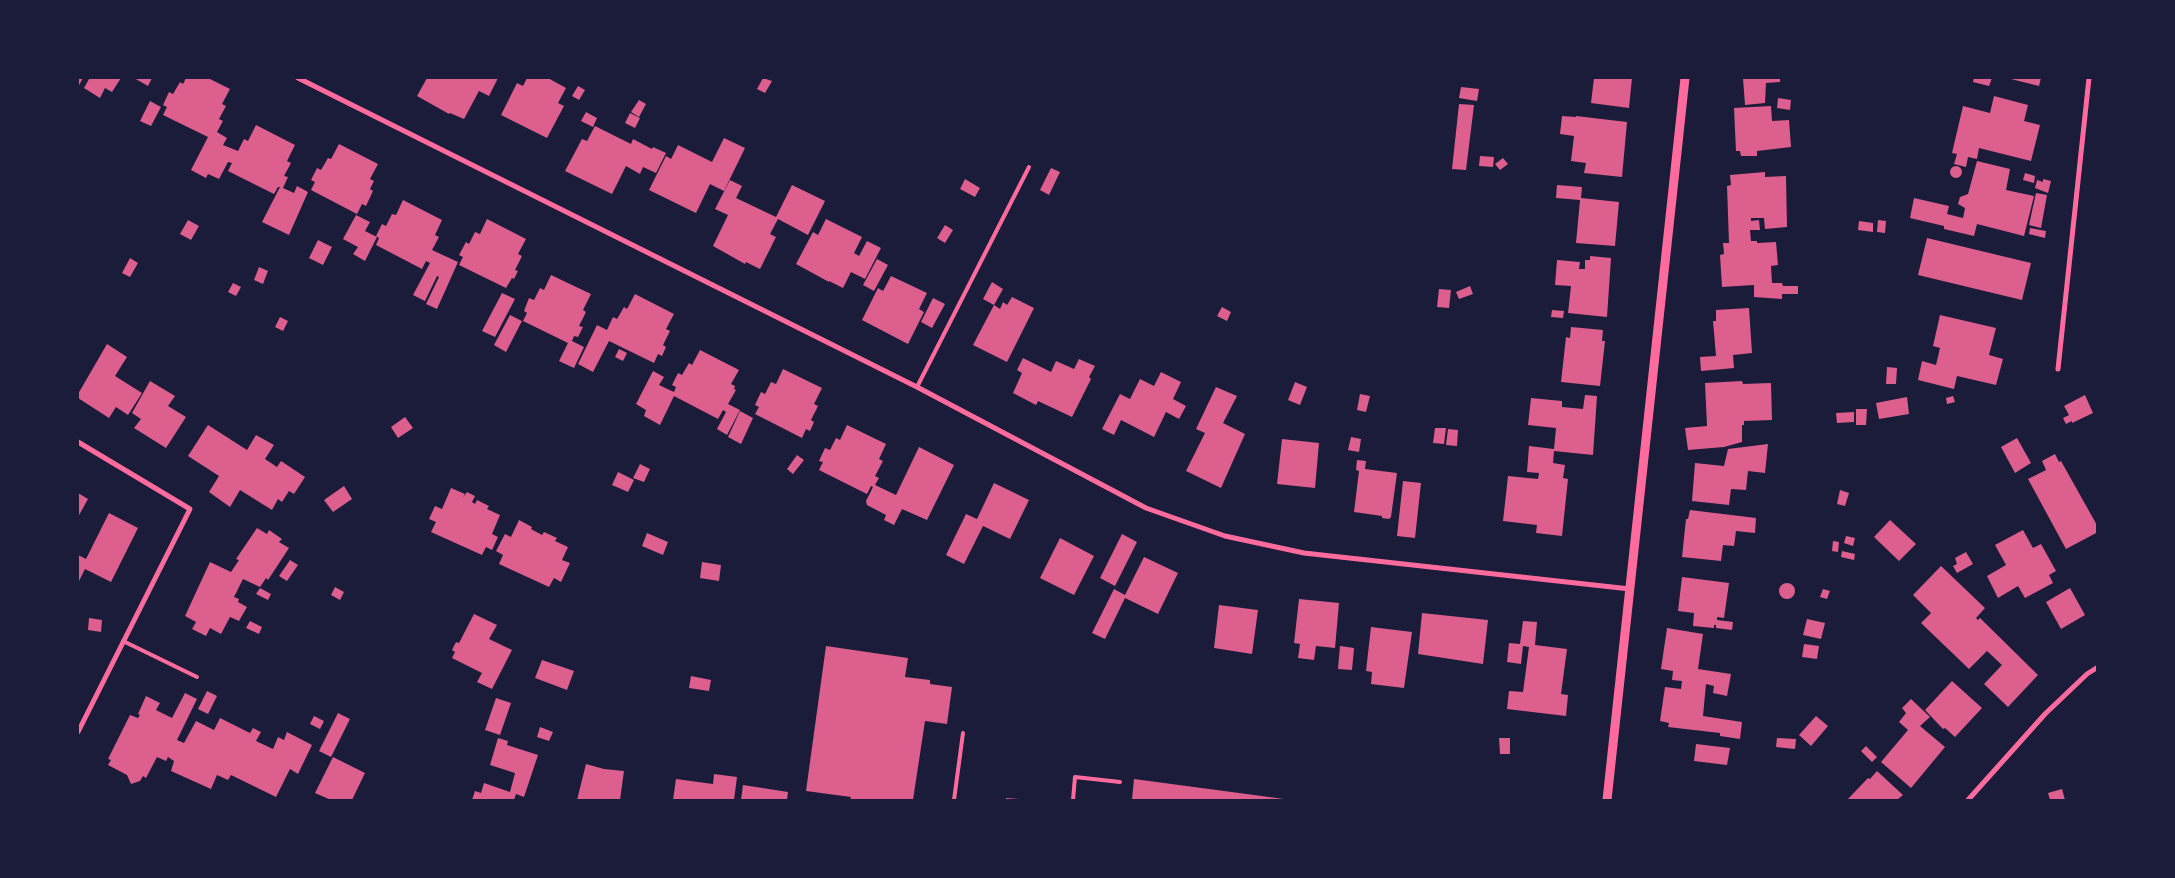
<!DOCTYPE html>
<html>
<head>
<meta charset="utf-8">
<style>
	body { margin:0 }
	#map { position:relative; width:2175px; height:878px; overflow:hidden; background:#1b1b3a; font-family:Roboto,sans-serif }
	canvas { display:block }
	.frame { position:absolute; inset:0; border:79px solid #1b1b3a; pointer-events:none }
</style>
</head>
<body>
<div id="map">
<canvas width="2175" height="878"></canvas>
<div class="frame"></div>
</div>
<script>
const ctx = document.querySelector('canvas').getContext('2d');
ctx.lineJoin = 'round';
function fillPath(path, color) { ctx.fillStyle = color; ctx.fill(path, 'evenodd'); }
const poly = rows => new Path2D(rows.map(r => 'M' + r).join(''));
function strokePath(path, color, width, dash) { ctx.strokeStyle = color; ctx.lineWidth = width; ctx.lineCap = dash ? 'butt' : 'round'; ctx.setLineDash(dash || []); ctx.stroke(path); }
fillPath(poly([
	[78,78,83,78,78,87],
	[86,78,121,78,112,92,105,88,100,98,84,88,89,79],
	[134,78,152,78,148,86],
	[186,78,208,78,230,89,222,104,226,106,219,119,223,121,217,132,227,138,223,145,238,151,244,139,248,141,256,125,295,145,287,161,291,163,284,176,288,177,283,188,294,193,297,186,308,192,289,235,262,222,280,187,278,187,274,194,228,171,232,163,228,162,219,179,208,174,206,178,191,170,208,137,163,115,167,107,163,105,169,92,173,94,180,82,183,84],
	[427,78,498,78,489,96,479,91,464,119,450,113,449,114,417,96],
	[527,78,548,78,566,88,558,103,564,106,547,138,501,115,517,83,523,86],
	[763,78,772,81,765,93,757,89],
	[1594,78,1632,78,1629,108,1591,103],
	[1743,78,1780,78,1780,82,1766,83,1765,103,1745,105],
	[1974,78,1992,78,1989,86,1973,82],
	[2007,78,2041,78,2039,86],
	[578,86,585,90,579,100,572,96],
	[1461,87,1479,89,1477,101,1459,98],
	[1994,96,2028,105,2024,121,2040,125,2031,161,1979,148,1977,159,1968,157,1966,167,1954,164,1957,154,1952,153,1963,106,1990,113],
	[1778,98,1791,100,1790,110,1777,108],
	[639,100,646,104,639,117,631,112],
	[150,101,161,107,151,126,140,121],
	[1459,104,1474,105,1466,170,1452,169],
	[1771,106,1772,121,1789,120,1791,147,1757,151,1757,156,1741,156,1740,151,1736,151,1734,108],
	[586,112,597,118,593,127,581,121],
	[630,113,640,118,635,128,625,123],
	[1562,116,1576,117,1576,116,1627,122,1622,177,1584,173,1586,163,1571,161,1574,136,1560,134],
	[595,126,631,144,633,139,652,149,653,147,666,153,656,173,643,167,640,174,626,166,612,194,565,171,582,139,587,141],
	[724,138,745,148,724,191,710,184,696,213,649,190,666,156,671,159,678,145,712,162],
	[339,144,378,164,370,179,374,181,370,189,373,191,366,206,362,204,357,214,311,190,315,182,311,180,317,168,321,170,328,158,331,159],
	[1480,156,1494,157,1493,167,1479,166],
	[1503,158,1508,164,1500,170,1495,164],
	[1977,161,2010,169,2006,190,2034,196,2024,236,1977,224,1974,236,1944,229,1944,226,1910,218,1914,198,1949,206,1947,214,1963,218,1965,208,1958,204,1960,197,1968,194],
	'1950 172a6 6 0 1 1 12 0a6 6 0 1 1-12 0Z',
	[1051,168,1060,172,1049,195,1040,190],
	[1765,172,1765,177,1786,176,1787,227,1765,229,1764,218,1751,218,1751,221,1759,220,1760,230,1750,230,1751,241,1757,241,1757,243,1776,242,1778,265,1771,266,1772,283,1782,283,1783,286,1798,286,1798,294,1782,294,1782,299,1754,297,1754,285,1722,287,1720,255,1724,254,1723,243,1729,243,1727,186,1731,185,1730,175],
	[2025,173,2035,176,2034,183,2023,180],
	[965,179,980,188,975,197,960,189],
	[2043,179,2051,181,2048,193,2035,188,2037,180,2043,182],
	[730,180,742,186,736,198,776,217,792,185,825,201,808,235,778,219,770,234,776,237,760,269,746,262,745,264,713,246,728,215,715,209],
	[1557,185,1582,187,1581,198,1619,202,1615,246,1576,243,1580,200,1556,198],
	[2036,193,2047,195,2041,228,2029,225],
	[403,200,442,220,435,235,439,237,432,250,458,262,437,309,426,304,439,277,437,276,425,301,413,295,430,263,426,261,422,269,376,245,379,238,376,236,382,224,386,226,392,214,396,215],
	[356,215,370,222,365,231,377,237,365,261,353,254,358,247,343,239],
	[487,219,526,239,518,254,522,256,515,270,518,271,514,279,512,278,506,288,459,265,463,257,459,255,466,242,469,244,475,232,480,234],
	[826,219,862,237,854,253,859,256,867,241,881,248,865,279,851,272,843,288,829,281,829,282,796,264,813,232,818,235],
	[188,220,199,226,191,240,180,234],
	[1878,220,1886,221,1885,233,1877,232],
	[1859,221,1873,223,1873,232,1858,230],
	[945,225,953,230,945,243,937,238],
	[2030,228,2046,231,2045,238,2029,234],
	[1927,238,2031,263,2022,300,1918,275],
	[318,240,332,247,323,265,309,258],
	[1590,256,1611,258,1607,317,1568,313,1571,286,1555,285,1557,260,1580,262,1579,269,1585,269,1585,260,1590,260],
	[130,258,138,263,130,277,122,273],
	[877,259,888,265,874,291,863,285],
	[259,267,268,271,263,284,254,280],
	[551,275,591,294,583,310,586,312,579,326,583,327,578,337,574,336,572,341,584,347,574,368,559,361,568,343,523,321,527,313,524,311,529,298,534,300,540,288,544,290],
	[891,276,927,293,919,309,924,312,908,344,862,320,878,288,883,291],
	[992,282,1003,289,994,305,983,299],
	[233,283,241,287,236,296,228,292],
	[1470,286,1473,294,1459,299,1456,292],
	[1439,289,1451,290,1449,308,1437,307],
	[502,293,515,299,495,337,482,331],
	[635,294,674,314,666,329,670,331,663,345,666,347,662,356,658,354,654,363,609,341,593,372,578,364,597,325,607,330,613,317,617,319,624,307,627,309],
	[1012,297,1034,308,1007,362,973,345,994,305,1000,309,1003,302,1007,305],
	[933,298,945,304,932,328,921,322],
	[1222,307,1231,312,1227,321,1217,316],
	[1749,308,1752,353,1733,355,1734,368,1701,371,1700,357,1716,356,1713,321,1716,321,1716,310],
	[1552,310,1564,311,1563,318,1551,317],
	[510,315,522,321,506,352,494,345],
	[1940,315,1996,328,1989,355,2003,359,1996,385,1957,376,1954,389,1918,380,1922,361,1936,365,1940,348,1933,346],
	[280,317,288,321,283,331,275,327],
	[1571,327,1603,330,1602,341,1605,341,1600,386,1561,382,1566,337,1570,338],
	[107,344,127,357,115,376,142,393,128,415,116,407,109,418,78,398,78,394],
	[619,349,627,353,623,361,615,357],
	[700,350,739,370,731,384,735,386,734,389,736,390,728,404,740,410,727,435,717,429,726,412,723,410,718,419,674,396,660,425,644,416,646,410,636,404,653,371,664,377,659,385,674,392,676,387,672,385,678,373,682,375,689,363,692,365],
	[1023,358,1051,372,1056,361,1074,369,1079,359,1095,366,1089,377,1091,379,1072,417,1038,401,1036,405,1013,393,1022,373,1017,370],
	[1887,367,1897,368,1896,384,1886,384],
	[783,369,822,388,814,404,818,406,811,420,814,422,810,431,806,429,802,438,755,414,759,407,755,405,761,392,765,394,771,382,776,384],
	[1161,372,1181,382,1173,399,1186,406,1179,419,1166,412,1154,437,1121,420,1114,435,1102,429,1120,394,1130,399,1140,379,1154,386],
	[150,381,175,396,168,406,186,417,166,448,134,428,141,419,132,413],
	[1742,381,1743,384,1771,383,1772,420,1744,421,1744,425,1742,425,1742,442,1724,447,1688,450,1685,428,1707,426,1705,383],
	[1295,382,1307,387,1300,405,1288,400],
	[1216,387,1237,396,1223,423,1245,434,1221,488,1186,471,1205,433,1196,429],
	[1360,394,1370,396,1366,412,1357,410],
	[1585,395,1597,396,1593,455,1554,451,1553,463,1565,465,1563,478,1568,479,1562,536,1536,533,1537,525,1503,521,1508,476,1538,479,1539,473,1527,472,1529,446,1554,449,1556,428,1528,425,1531,398,1562,401,1562,407,1583,409],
	[2085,395,2093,413,2072,423,2072,421,2066,424,2063,418,2069,415,2064,406],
	[1953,396,1955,402,1947,404,1946,398],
	[1907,397,1909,414,1879,419,1876,403],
	[1856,409,1867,409,1866,425,1856,425],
	[740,411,753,418,741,444,728,437],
	[1854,412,1854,422,1837,423,1836,413],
	[405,417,413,428,398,438,391,427],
	[208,425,247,450,256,435,274,445,265,459,277,467,281,461,305,477,294,494,289,491,282,502,278,499,272,510,240,490,230,507,209,492,219,476,188,456],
	[847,425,886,444,879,459,883,461,875,476,879,478,875,485,896,495,919,447,954,465,927,520,902,509,894,525,884,520,886,515,867,505,866,501,873,487,871,486,867,494,819,470,823,462,819,461,825,448,830,450,836,438,840,440],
	[1435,428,1446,428,1444,444,1433,443],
	[1448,429,1458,430,1457,446,1446,445],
	[1351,437,1361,439,1359,452,1348,450],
	[2017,438,2031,463,2015,473,2001,447],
	[1282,439,1319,443,1315,488,1277,484],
	[1768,444,1765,473,1748,471,1746,490,1731,489,1729,505,1692,501,1695,463,1724,466,1728,449],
	[2055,454,2059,462,2061,461,2098,527,2098,532,2066,549,2028,479,2046,470,2042,461],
	[797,455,804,460,793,474,787,469],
	[1357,460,1366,461,1365,469,1397,473,1391,517,1389,519,1382,518,1382,516,1354,512,1359,471,1356,470],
	[640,464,650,469,644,482,633,478],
	[618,472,634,480,628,492,612,485],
	[1403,481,1421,483,1415,538,1397,536],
	[994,483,1029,500,1010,539,983,526,964,564,946,555,966,514,977,519],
	[344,486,352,499,333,512,324,500],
	[451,488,465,494,463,498,467,492,475,496,472,502,475,504,477,500,489,506,487,509,500,515,492,534,498,537,492,550,486,547,482,555,431,532,436,522,429,519,435,506,442,509],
	[1840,490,1849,493,1845,506,1837,504],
	[78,493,88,499,78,517],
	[1690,510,1756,518,1755,533,1736,531,1734,546,1723,545,1721,561,1682,557,1686,519,1688,519],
	[109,513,138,528,111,582,85,569,78,583,78,555,86,559],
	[519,520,532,527,531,529,542,535,544,532,557,538,555,541,568,547,562,560,570,563,561,582,554,578,549,587,499,564,503,555,496,551,505,534,511,537],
	[1890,520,1916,544,1899,561,1874,537],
	[257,528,267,534,269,530,282,539,279,542,289,548,268,580,266,578,260,587,243,579,234,597,239,599,238,602,247,607,239,621,230,617,221,634,210,628,206,636,192,629,196,622,185,616,210,562,231,572,239,560,236,559],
	[2023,530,2033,548,2041,544,2056,571,2049,575,2053,583,2025,598,2018,586,1998,598,1987,576,2006,565,1995,545],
	[647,533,668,542,663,555,642,546],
	[1122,534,1137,542,1115,586,1100,578],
	[1846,536,1855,538,1853,546,1844,543],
	[1060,538,1094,556,1074,595,1040,578],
	[1833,541,1839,542,1838,552,1832,551],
	[1842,551,1855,554,1854,560,1841,557],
	[1966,552,1973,564,1957,573,1953,566,1957,564,1955,558],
	[1144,557,1178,573,1158,614,1125,598,1105,639,1092,633,1114,589,1125,595],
	[290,560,298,565,287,581,279,576],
	[702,562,721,565,719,581,700,578],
	[1941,566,1985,608,1976,618,1978,620,1980,618,2038,675,2008,707,1984,684,2002,665,1987,651,1969,669,1921,623,1931,613,1913,595],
	[1682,577,1729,583,1724,618,1717,617,1717,620,1733,622,1732,630,1716,628,1716,625,1714,625,1714,628,1693,626,1694,613,1678,611],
	'1779 591a8 8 0 1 1 16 0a8 8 0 1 1-16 0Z',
	[335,587,344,592,340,600,331,595],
	[260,588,271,594,268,600,256,594],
	[2070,588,2085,615,2061,629,2046,602],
	[1823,589,1830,591,1827,599,1820,597],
	[1299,599,1339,603,1335,648,1316,646,1314,660,1298,658,1300,644,1294,643],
	[1219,605,1258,610,1252,654,1214,648],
	[1422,613,1488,620,1483,664,1418,654],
	[474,614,497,625,489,639,512,650,492,689,477,682,482,673,452,658,455,652,452,650,456,642,459,643],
	[89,618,102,620,101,632,88,630],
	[1807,619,1825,623,1821,639,1803,635],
	[250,621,262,627,259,634,246,628],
	[1523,621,1537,622,1535,645,1567,649,1561,694,1568,695,1566,716,1507,709,1509,691,1523,692,1529,647,1523,646,1521,664,1507,662,1509,643,1520,644],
	[1371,627,1412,632,1404,688,1371,684,1372,672,1366,671],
	[1667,628,1703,634,1698,669,1731,674,1727,696,1713,693,1714,686,1706,684,1703,716,1742,722,1740,739,1720,736,1720,733,1668,727,1669,723,1660,721,1665,687,1681,689,1682,681,1672,680,1673,671,1661,669],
	[1804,644,1819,646,1817,659,1802,657],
	[826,646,908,658,905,677,930,680,930,684,952,687,947,724,925,721,913,800,850,800,851,797,806,791],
	[1340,646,1354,648,1352,670,1338,669],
	[542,660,574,671,567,690,535,678],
	[691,676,711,680,709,691,689,688],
	[1952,681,1982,708,1955,737,1945,728,1943,729,1925,710],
	[207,691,217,696,208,714,198,709],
	[185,693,197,699,177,740,184,743,196,721,214,730,220,718,250,733,253,728,261,732,256,741,273,749,278,737,284,740,287,732,312,745,298,774,290,769,276,797,231,775,228,780,217,775,211,789,171,771,174,761,168,757,166,761,157,757,146,778,143,776,140,781,131,784,127,775,108,765,111,760,108,759,130,715,138,718,140,715,138,714,146,696,160,703,156,710,172,718],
	[496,698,511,703,500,735,485,730],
	[1911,699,1930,717,1920,726,1945,747,1911,788,1881,762,1908,730,1899,722,1906,713,1902,708],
	[338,713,350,719,331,757,319,751],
	[314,716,324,721,320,729,310,724],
	[1816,716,1828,726,1811,746,1799,735],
	[540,727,553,732,549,741,537,737],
	[498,738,508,741,507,745,538,755,524,797,516,794,514,800,472,800,475,791,481,793,484,783,510,792,515,773,490,765],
	[1499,738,1510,738,1510,754,1500,754],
	[1777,738,1796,739,1795,749,1776,747],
	[1696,744,1730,748,1727,765,1694,761],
	[1866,746,1877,757,1872,762,1861,751],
	[333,757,365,773,352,800,331,800,315,793],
	[586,764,604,769,624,771,620,800,577,800],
	[1877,771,1903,795,1897,800,1847,800,1868,778,1870,779],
	[714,774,737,777,734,800,673,800,676,779,713,784],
	[1134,779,1284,799,1283,800,1132,800],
	[743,785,788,792,787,800,741,800],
	[2062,789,2065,800,2050,800,2048,793],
	[1006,798,1019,799,1018,800,1006,800]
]), '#dd5f8e');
strokePath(poly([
	[917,387,1029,167],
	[123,641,197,677],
	[954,800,963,733],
	[1073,800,1075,777,1120,782]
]), '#ff6b9d', 4);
strokePath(poly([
	[298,78,917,387,1146,508,1225,536,1304,553,1630,589],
	[2058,369,2089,78],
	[78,442,190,509,78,732],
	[1968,800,2045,714,2087,674,2098,667]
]), '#ff6b9d', 5);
strokePath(poly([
	[1607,800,1685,78]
]), '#ff6b9d', 9);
</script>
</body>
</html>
